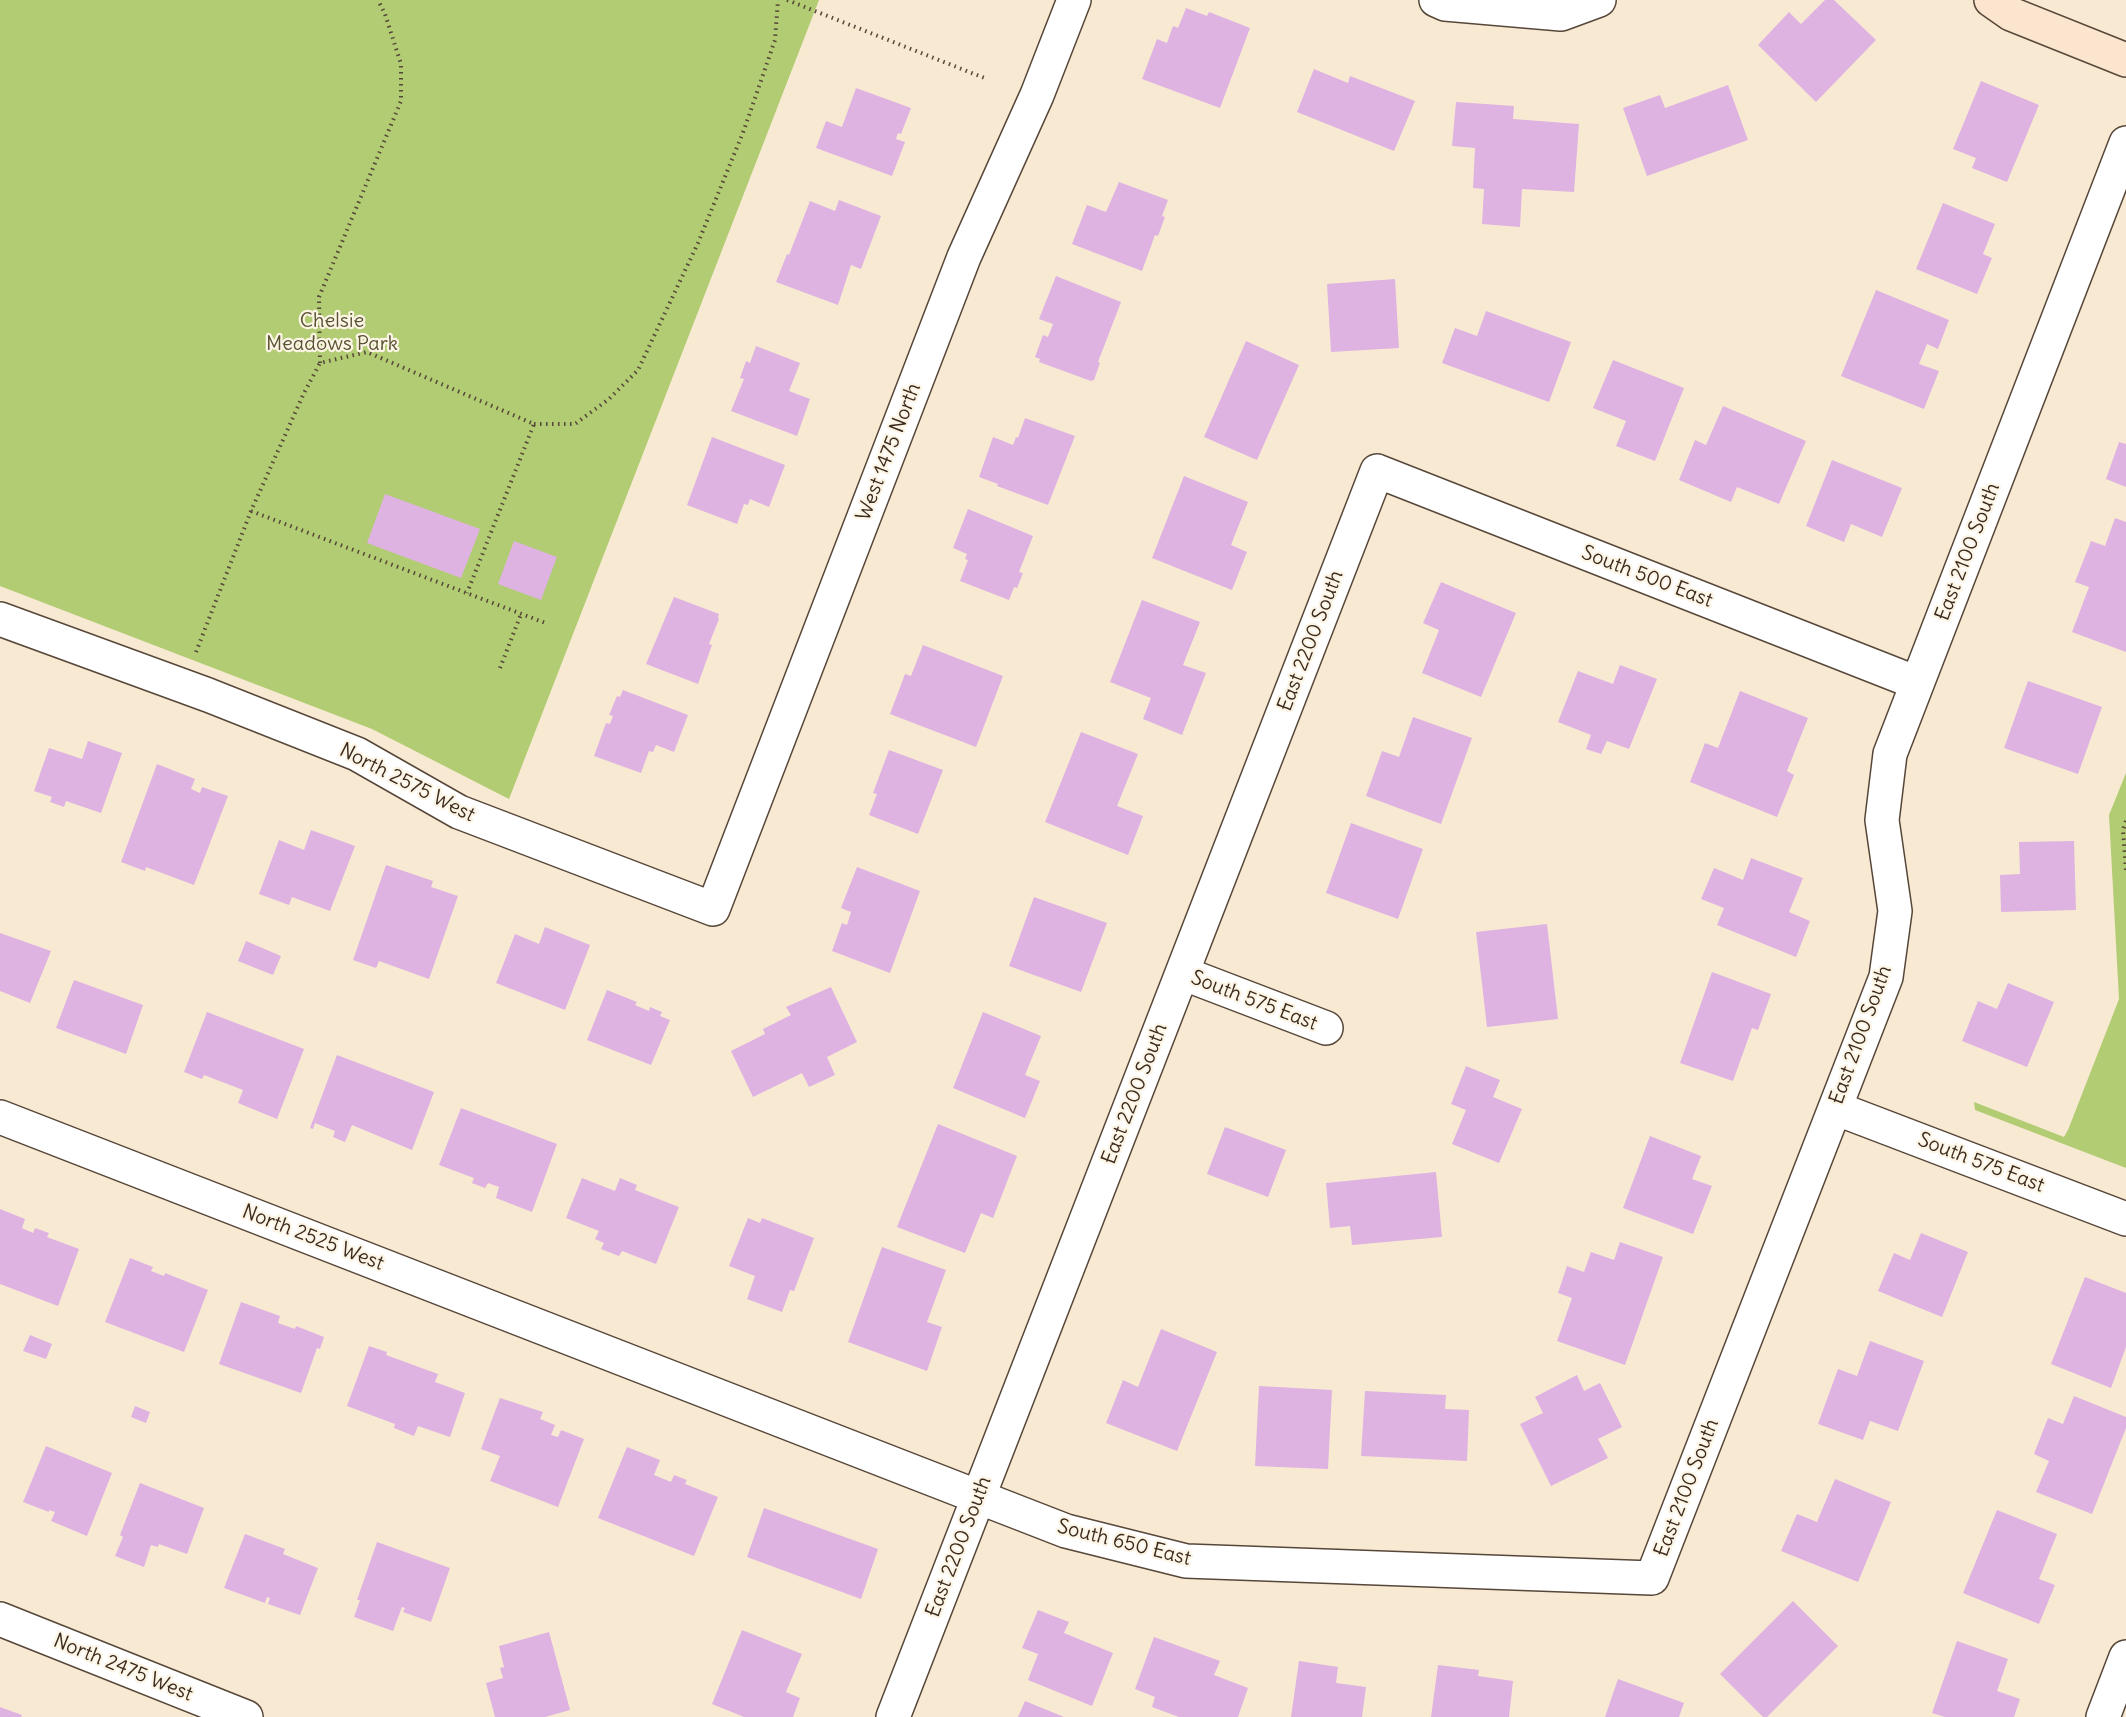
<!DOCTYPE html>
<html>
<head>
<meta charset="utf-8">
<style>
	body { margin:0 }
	canvas { display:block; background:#f8e9d3 }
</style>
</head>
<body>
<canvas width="2126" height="1717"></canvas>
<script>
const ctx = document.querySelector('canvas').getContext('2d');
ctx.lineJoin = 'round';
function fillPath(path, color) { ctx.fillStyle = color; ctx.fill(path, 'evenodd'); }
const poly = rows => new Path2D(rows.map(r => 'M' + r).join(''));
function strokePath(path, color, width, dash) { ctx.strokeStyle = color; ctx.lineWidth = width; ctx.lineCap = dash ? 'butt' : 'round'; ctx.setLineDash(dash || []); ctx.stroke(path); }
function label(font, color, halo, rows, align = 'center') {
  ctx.font = font + ' Delius,sans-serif'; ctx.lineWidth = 4.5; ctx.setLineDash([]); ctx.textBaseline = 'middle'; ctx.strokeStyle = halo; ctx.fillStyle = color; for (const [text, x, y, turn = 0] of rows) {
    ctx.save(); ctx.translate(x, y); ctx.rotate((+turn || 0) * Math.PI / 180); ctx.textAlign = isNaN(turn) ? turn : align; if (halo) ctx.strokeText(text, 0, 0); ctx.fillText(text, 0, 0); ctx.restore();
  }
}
fillPath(poly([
	[0,0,819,0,509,799,372,729,0,586],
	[2126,773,2126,1168,1975,1110,1974,1102,2064,1137,2068,1130,2119,999,2109,815]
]), '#b1cc72');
fillPath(poly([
	[1825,0,1834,0,1876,40,1816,102,1758,45,1789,12,1801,24],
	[1186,8,1207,16,1209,12,1250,28,1220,108,1142,79,1157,39,1167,43,1173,26,1178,28],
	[1314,69,1348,83,1350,76,1415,101,1394,151,1297,112],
	[1981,81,2039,105,2007,182,1972,168,1976,158,1953,149],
	[1728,85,1748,140,1647,176,1623,108,1660,95,1665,108],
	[856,88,911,108,901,134,898,133,896,139,905,142,892,176,816,148,826,121,842,127],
	[1456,102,1514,106,1513,119,1579,124,1574,192,1522,189,1520,227,1482,224,1484,189,1473,188,1475,148,1452,146],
	[1119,182,1168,200,1162,216,1165,217,1158,236,1155,235,1142,271,1072,244,1087,205,1106,212],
	[839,200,881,216,861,269,851,265,838,305,776,282,787,254,789,255,810,201,835,211],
	[1943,203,1995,224,1983,254,1992,258,1977,294,1916,269],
	[1056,276,1121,302,1098,362,1100,363,1094,380,1091,381,1039,362,1040,359,1035,357,1043,335,1048,337,1053,324,1039,319],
	[1395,279,1399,348,1331,352,1327,284],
	[1876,290,1949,320,1938,349,1927,344,1919,364,1939,371,1924,409,1841,376],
	[1486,311,1571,342,1549,402,1442,363,1455,328,1477,336],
	[1246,341,1299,365,1257,460,1204,437],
	[756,346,800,363,789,391,810,399,797,436,731,411,744,379,740,378,746,361,750,363],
	[1613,360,1684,388,1655,461,1616,446,1626,421,1593,408],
	[1723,406,1806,441,1779,504,1737,487,1731,502,1679,480,1695,440,1706,445],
	[1025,418,1075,436,1048,505,997,486,998,484,979,477,993,437,1013,445,1016,437,1018,438],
	[712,437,785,465,769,507,750,499,748,505,744,504,737,524,687,505],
	[2119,442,2126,444,2126,487,2106,479],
	[1832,460,1902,488,1882,537,1851,524,1844,542,1806,526],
	[1184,476,1248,502,1231,545,1247,552,1232,590,1152,558],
	[385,494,480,529,461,578,367,543],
	[968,509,1033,536,1019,572,1023,573,1017,588,1014,587,1009,600,960,581,968,560,965,559,967,554,953,548],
	[2115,518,2126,522,2126,652,2072,632,2089,587,2075,582,2091,541,2105,546],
	[514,541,557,557,541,600,498,584],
	[1441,582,1516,613,1481,697,1422,673,1439,630,1423,623],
	[674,597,719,614,718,618,719,619,709,644,712,645,698,684,646,664],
	[1142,600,1200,622,1183,665,1206,673,1182,735,1143,719,1151,698,1110,682],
	[923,645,1003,676,976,747,890,714,905,674,911,676],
	[1620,665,1657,679,1629,749,1607,741,1601,754,1586,749,1591,735,1558,722,1578,671,1613,684],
	[2028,681,2102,707,2078,774,2004,748],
	[623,690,688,715,674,752,656,745,653,752,649,751,641,773,594,756,606,723,610,724,613,716,609,715,617,696,620,697],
	[1740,691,1808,718,1787,771,1794,775,1777,817,1690,782,1705,743,1718,748],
	[1413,717,1472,738,1441,824,1366,796,1382,751,1399,757],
	[1081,732,1138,754,1117,806,1143,816,1128,855,1045,822],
	[88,741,122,753,101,813,66,801,64,807,50,802,52,797,34,791,49,748,82,759],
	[889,750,943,770,918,834,869,815,877,794,873,793],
	[157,764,195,779,191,789,200,793,202,787,228,796,194,885,146,867,145,871,121,862],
	[1351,823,1423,849,1398,919,1326,893],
	[311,830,355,846,330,911,292,897,289,905,259,894,279,840,304,850],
	[2074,841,2076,910,2001,912,2000,875,2020,874,2019,842],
	[1751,858,1803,878,1789,912,1810,921,1796,957,1717,925,1724,908,1701,899,1714,868,1743,880],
	[386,865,433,881,431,887,458,896,429,979,379,961,376,968,353,960],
	[857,867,920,891,890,973,832,951,842,923,847,925,851,912,841,908],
	[1034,897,1107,923,1081,992,1009,966],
	[1547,924,1558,1019,1487,1027,1476,932],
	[545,927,590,945,565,1010,496,983,515,934,539,944],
	[0,933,51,951,30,1003,0,991],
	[246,941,281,956,273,975,238,961],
	[1712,972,1771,994,1758,1030,1752,1028,1733,1081,1680,1063],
	[74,980,143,1005,126,1054,56,1028],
	[2008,983,2054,1002,2027,1067,1962,1041,1978,1001,1997,1009],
	[831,987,857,1042,827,1057,835,1075,809,1087,802,1073,753,1097,731,1051,765,1034,763,1029,791,1015,786,1007],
	[607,990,637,1002,635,1005,649,1011,650,1007,662,1012,660,1016,670,1020,651,1065,587,1040],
	[207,1012,304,1049,277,1119,238,1103,243,1090,204,1075,202,1079,184,1072],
	[983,1012,1041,1036,1025,1075,1040,1081,1025,1118,953,1088],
	[337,1055,434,1092,412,1150,352,1125,345,1142,333,1137,335,1131,315,1123,313,1129,310,1128],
	[1466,1066,1500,1080,1493,1097,1522,1109,1499,1163,1452,1144,1466,1110,1451,1104],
	[461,1108,557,1144,532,1212,496,1198,499,1187,488,1183,485,1188,472,1183,474,1178,439,1165],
	[938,1124,1017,1156,993,1218,981,1213,965,1253,897,1227],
	[1225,1127,1286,1150,1268,1197,1207,1174],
	[1650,1136,1701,1156,1692,1179,1712,1186,1693,1234,1623,1208],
	[1436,1172,1442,1237,1352,1245,1350,1226,1330,1228,1326,1183],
	[582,1178,615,1191,620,1178,637,1185,635,1190,679,1207,656,1264,622,1251,619,1256,601,1249,604,1243,595,1239,599,1231,566,1218],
	[0,1209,25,1219,22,1228,33,1233,35,1228,49,1233,47,1237,79,1249,58,1306,0,1284],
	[748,1218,760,1223,762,1218,814,1238,794,1291,790,1290,782,1312,747,1299,755,1276,729,1266],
	[1921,1233,1968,1252,1942,1317,1878,1291,1894,1253,1910,1260],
	[1620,1242,1663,1257,1625,1365,1557,1341,1572,1298,1558,1293,1567,1266,1584,1272,1591,1252,1614,1260],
	[882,1247,946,1270,927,1322,942,1327,927,1371,848,1342],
	[130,1258,153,1267,151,1271,164,1276,165,1273,208,1290,184,1352,105,1322],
	[2085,1277,2126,1293,2126,1347,2111,1388,2051,1364],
	[241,1302,280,1316,278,1323,295,1329,296,1326,324,1337,320,1349,317,1348,301,1393,219,1364],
	[1161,1329,1217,1352,1177,1451,1106,1423,1123,1380,1138,1387],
	[30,1335,52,1344,46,1359,23,1351],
	[1870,1341,1924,1361,1898,1431,1870,1421,1863,1440,1818,1424,1838,1369,1857,1376],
	[369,1346,387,1352,386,1355,438,1374,435,1382,465,1393,450,1437,418,1426,414,1436,394,1428,395,1424,347,1406],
	[1577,1375,1584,1391,1600,1383,1622,1427,1598,1439,1608,1458,1551,1486,1520,1424,1543,1413,1535,1397],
	[1259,1386,1332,1390,1328,1469,1255,1466],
	[1365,1391,1446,1395,1445,1409,1469,1410,1467,1461,1361,1456],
	[2074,1396,2126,1417,2126,1428,2092,1514,2036,1492,2049,1461,2034,1454,2048,1418,2063,1424],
	[500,1398,543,1412,540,1419,555,1425,551,1435,558,1437,561,1430,584,1439,558,1507,490,1481,500,1456,481,1449],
	[135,1406,150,1412,146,1423,131,1417],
	[46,1446,112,1473,87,1536,51,1521,55,1512,49,1510,49,1512,23,1502],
	[627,1447,660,1460,654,1475,671,1482,674,1475,687,1480,685,1484,718,1497,694,1556,598,1518],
	[1835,1479,1891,1502,1858,1582,1781,1551,1797,1514,1817,1522],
	[140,1483,204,1508,187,1554,159,1544,158,1547,151,1545,144,1567,115,1556,123,1537,120,1535],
	[764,1508,878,1549,861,1599,747,1557],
	[1997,1510,2057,1534,2039,1579,2055,1585,2039,1624,1963,1593],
	[245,1534,285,1549,283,1554,318,1568,300,1615,268,1604,270,1598,267,1597,265,1603,224,1588],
	[377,1542,450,1568,431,1622,403,1612,405,1608,402,1607,393,1631,354,1617,360,1600,357,1600],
	[1793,1601,1838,1646,1767,1717,1763,1717,1720,1674],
	[1038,1610,1069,1622,1064,1633,1113,1653,1092,1706,1028,1680,1038,1654,1022,1648],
	[742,1630,802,1654,786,1692,800,1698,793,1717,744,1717,712,1704],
	[549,1632,570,1710,545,1717,495,1717,486,1683,503,1678,500,1668,504,1667,499,1646],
	[1154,1637,1220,1661,1214,1675,1248,1688,1238,1717,1179,1717,1152,1707,1155,1697,1135,1689],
	[1957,1641,2008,1659,1997,1691,2020,1699,2014,1717,1945,1717,1932,1713],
	[1299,1661,1338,1667,1336,1683,1366,1687,1362,1717,1291,1717],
	[1438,1665,1479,1670,1478,1676,1513,1681,1509,1717,1431,1717],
	[1618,1679,1684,1703,1679,1717,1605,1717],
	[1025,1701,1064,1717,1018,1717],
	[0,1707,22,1715,21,1717,0,1717]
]), '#deb3e2');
const street = poly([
	[1436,0,1445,4,1561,14,1599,0],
	[0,619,208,695,357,754,459,812,713,909,964,257,1037,95,1074,0],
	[1182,973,1326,1028],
	[1835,1108,2126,1219],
	[0,1117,1066,1531,1186,1561,1652,1578,1886,977,1895,911,1882,820,1890,754,2126,143],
	[0,1619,246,1717],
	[893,1717,1377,471,1917,683],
	[2103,1717,2126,1657]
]);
const secondary = poly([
	[1991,0,2011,14,2126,60]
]);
strokePath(street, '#574739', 36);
strokePath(secondary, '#574739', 36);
strokePath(poly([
	[787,0,987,79],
	[320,363,319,297,401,101,401,64,385,14,378,0],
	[534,424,575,424,609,399,638,370,698,243,744,130,775,40,778,0],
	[251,511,548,624],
	[196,652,251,511,304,393,320,363,367,352,534,424,467,593],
	[500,668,521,614],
	[2126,821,2123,830,2126,870]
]), '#574739', 4, [1.5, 4.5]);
strokePath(street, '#fff', 33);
strokePath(secondary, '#fce5cf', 33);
label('20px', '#585233', '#fcf5e5', [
	["Chelsie",332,321],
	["Meadows Park",332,344]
]);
label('20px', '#3b2a1e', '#fcf5e5', [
	["West 1475 North",889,452,-69],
	["East 2100 South",1968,552,-69],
	["South 500 East",1647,577,21],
	["East 2200 South",1311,641,-69],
	["North 2575 West",407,783,27],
	["South 575 East",1254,1001,21],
	["East 2100 South",1861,1035,-70],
	["East 2200 South",1135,1094,-69],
	["South 575 East",1981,1163,21],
	["North 2525 West",313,1238,21],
	["East 2100 South",1687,1488,-69],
	["South 650 East",1124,1543,14],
	["East 2200 South",959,1547,-69],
	["North 2475 West",123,1668,22]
]);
</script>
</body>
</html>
